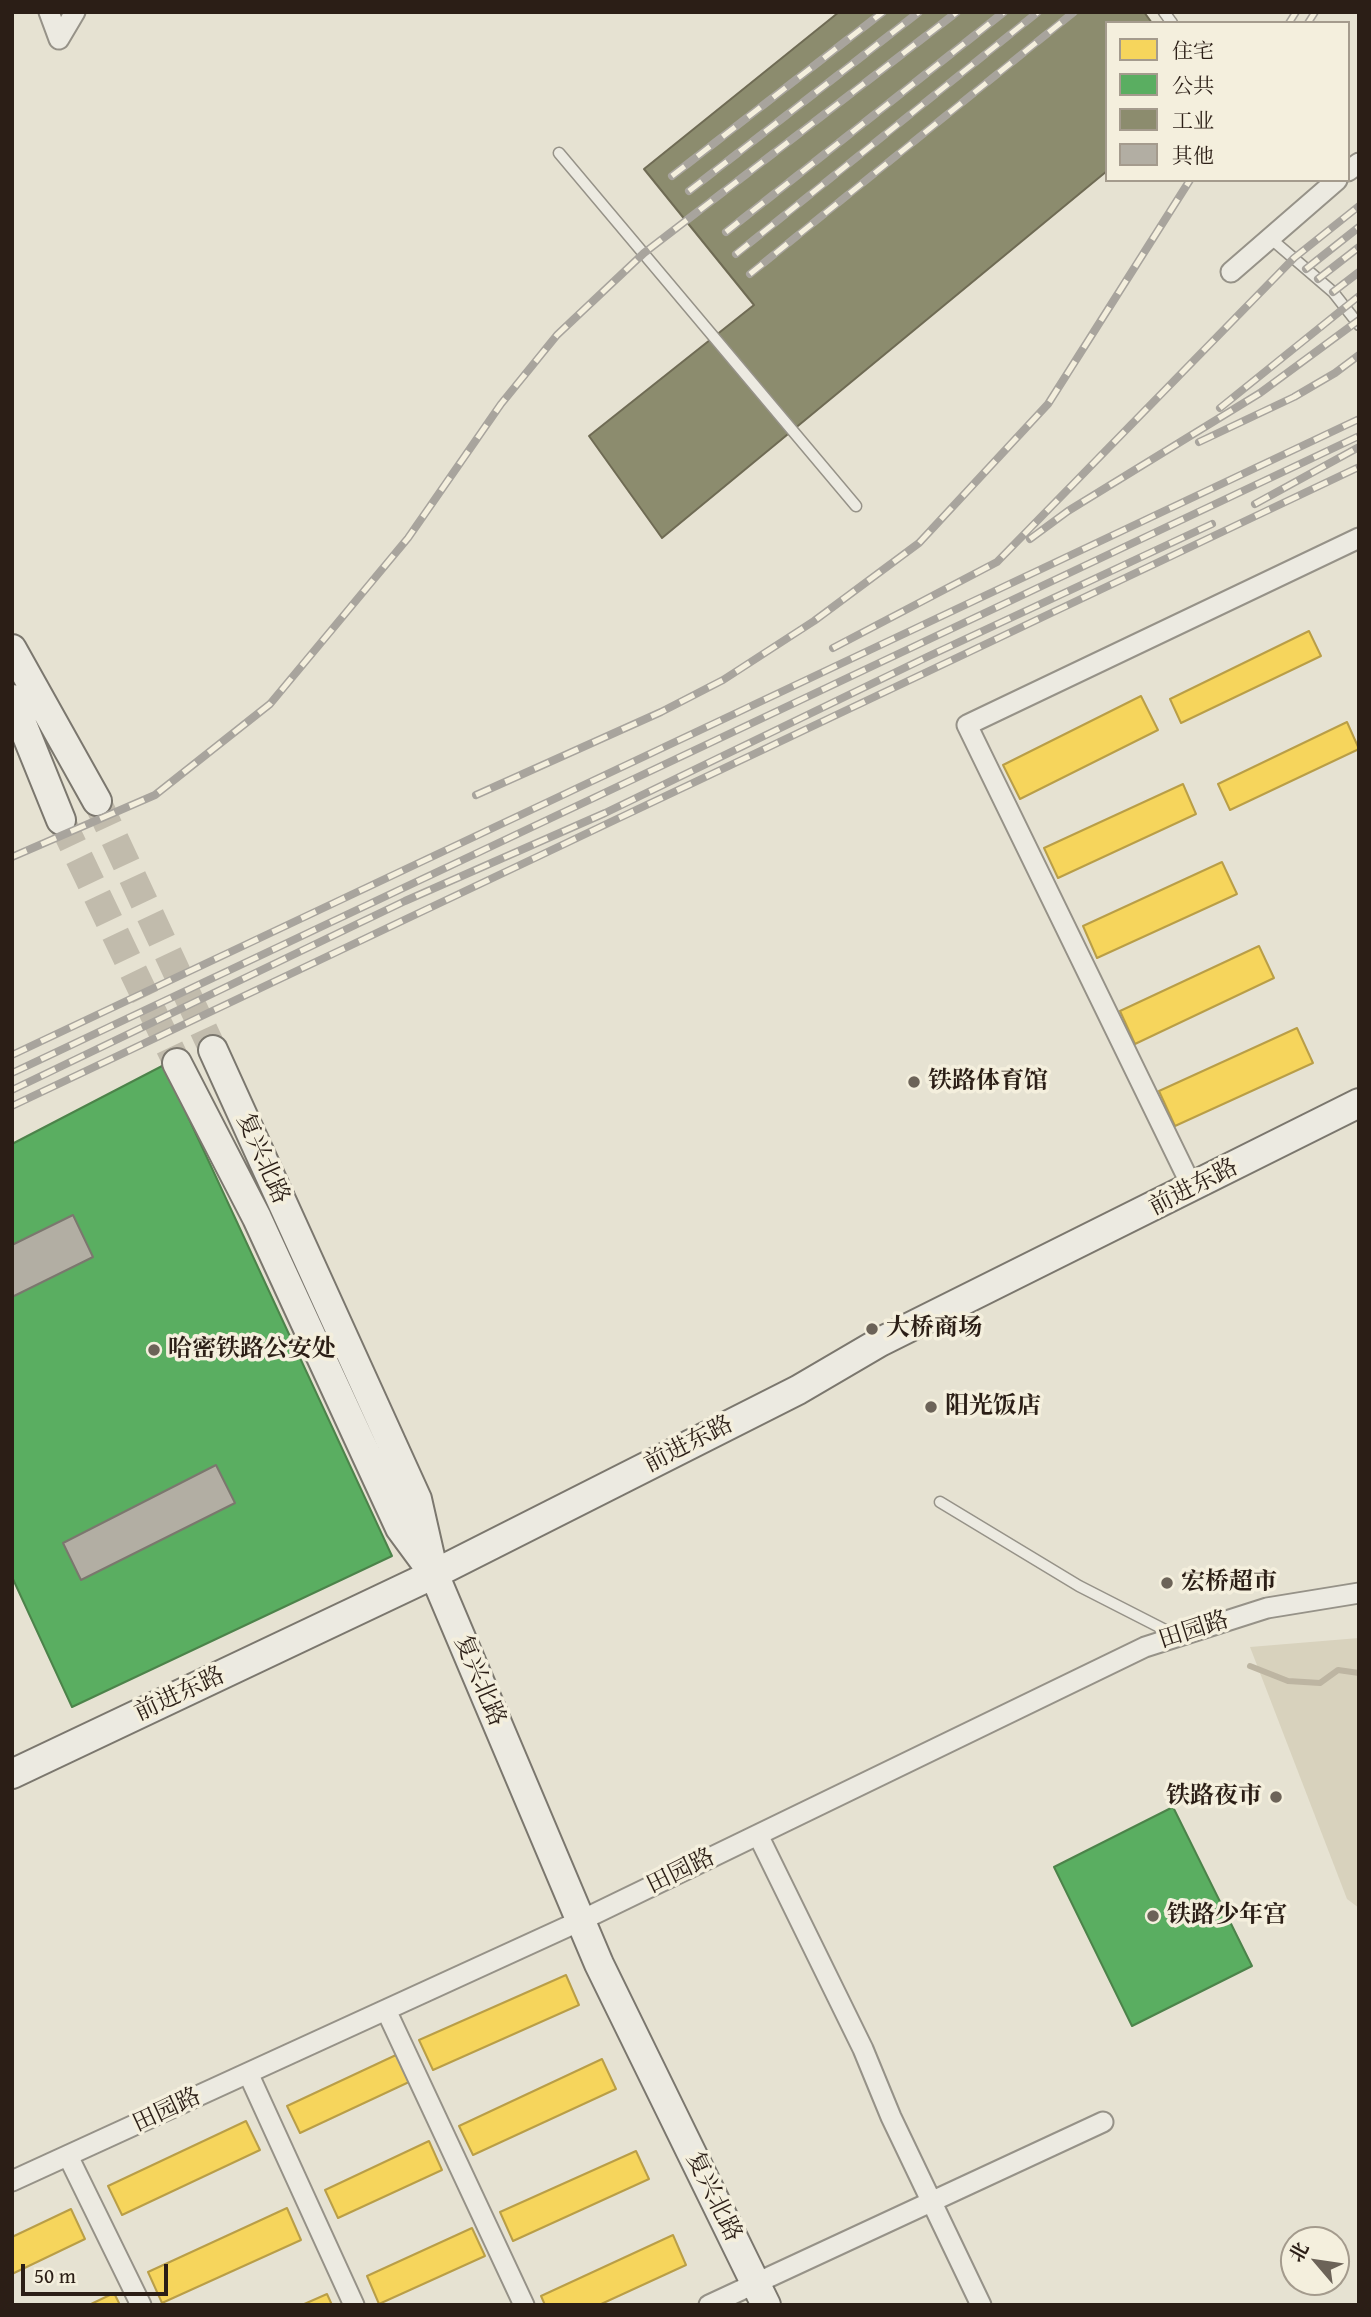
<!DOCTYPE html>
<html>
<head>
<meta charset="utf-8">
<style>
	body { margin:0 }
	#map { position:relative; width:1371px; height:2317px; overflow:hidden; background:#e6e2d2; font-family:"Gentium Book Plus","Noto Serif SC",serif }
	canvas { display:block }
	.frame { position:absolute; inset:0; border:14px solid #2b1e16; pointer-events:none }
	.legend { position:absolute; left:1105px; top:21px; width:245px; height:161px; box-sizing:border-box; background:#f4efdd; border:2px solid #a49b8d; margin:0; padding:9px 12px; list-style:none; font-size:21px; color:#2b1e16 }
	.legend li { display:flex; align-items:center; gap:14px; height:35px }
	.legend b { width:35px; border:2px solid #a49b8d }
	.north { position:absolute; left:1280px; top:2226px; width:70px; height:70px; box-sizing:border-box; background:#f4efdd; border:2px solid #a49b8d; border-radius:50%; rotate:299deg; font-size:19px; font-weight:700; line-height:28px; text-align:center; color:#2b1e16 }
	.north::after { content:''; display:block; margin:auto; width:24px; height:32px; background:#6c6358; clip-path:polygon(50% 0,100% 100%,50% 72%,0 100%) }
	.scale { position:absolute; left:21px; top:2264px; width:147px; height:32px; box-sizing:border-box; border:4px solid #2b1e16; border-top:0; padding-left:9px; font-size:21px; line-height:24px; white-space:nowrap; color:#2b1e16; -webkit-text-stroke:5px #f4efdd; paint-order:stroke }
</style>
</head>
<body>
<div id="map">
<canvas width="1371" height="2317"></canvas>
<div class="frame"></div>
<ul class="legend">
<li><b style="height:19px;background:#f6d55c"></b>住宅</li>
<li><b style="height:19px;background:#5aae61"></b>公共</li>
<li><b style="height:19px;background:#8c8c6e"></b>工业</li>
<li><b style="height:19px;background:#b2aea3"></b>其他</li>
</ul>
<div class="north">北</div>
<div class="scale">50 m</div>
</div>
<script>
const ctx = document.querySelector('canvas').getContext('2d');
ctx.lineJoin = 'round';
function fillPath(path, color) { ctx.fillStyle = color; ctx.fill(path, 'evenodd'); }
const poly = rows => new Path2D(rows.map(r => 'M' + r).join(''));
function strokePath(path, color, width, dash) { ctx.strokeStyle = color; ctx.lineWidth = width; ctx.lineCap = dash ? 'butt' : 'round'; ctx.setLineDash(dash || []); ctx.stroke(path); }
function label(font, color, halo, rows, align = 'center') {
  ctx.font = font + ' "Gentium Book Plus","Noto Serif SC",serif'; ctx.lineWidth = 7; ctx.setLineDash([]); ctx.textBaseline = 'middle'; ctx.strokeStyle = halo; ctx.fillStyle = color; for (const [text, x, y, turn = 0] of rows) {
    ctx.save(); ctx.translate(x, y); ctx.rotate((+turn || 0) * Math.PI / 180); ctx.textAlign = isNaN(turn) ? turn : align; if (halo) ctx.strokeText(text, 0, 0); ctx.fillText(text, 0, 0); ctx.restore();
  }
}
fillPath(poly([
	[1359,1638,1359,1908,1347,1899,1250,1647]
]), '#d8d2bd');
const homes = poly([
	[1309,631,1321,656,1181,723,1170,699,1309,631],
	[1141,696,1158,730,1020,799,1003,765,1141,696],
	[1347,722,1359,749,1230,810,1218,784,1347,722],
	[1183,784,1196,814,1058,878,1044,848,1183,784],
	[1222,862,1237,894,1097,958,1083,926,1222,862],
	[1259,946,1274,978,1135,1044,1120,1011,1259,946],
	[1297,1028,1313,1063,1175,1126,1159,1091,1297,1028],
	[566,1975,579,2005,433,2070,419,2040,566,1975],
	[396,2055,409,2082,300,2133,287,2106,396,2055],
	[602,2059,616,2089,473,2155,459,2126,602,2059],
	[246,2121,260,2150,122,2215,108,2186,246,2121],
	[429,2141,442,2170,338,2218,325,2190,429,2141],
	[636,2151,649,2179,513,2241,500,2212,636,2151],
	[287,2208,301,2240,162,2303,148,2272,287,2208],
	[71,2209,85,2239,12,2274,12,2237,71,2209],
	[472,2228,485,2256,379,2304,367,2276,472,2228],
	[673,2235,686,2265,599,2305,545,2305,541,2296,673,2235],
	[114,2293,120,2305,89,2305,114,2293],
	[327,2294,332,2305,302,2305,327,2294]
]);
fillPath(homes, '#f6d55c');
strokePath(homes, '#b99e47', 2);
const public = poly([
	[164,1065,392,1556,72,1707,12,1577,12,1144,164,1065],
	[1173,1807,1252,1966,1132,2026,1054,1867,1173,1807]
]);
fillPath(public, '#5aae61');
strokePath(public, '#4c834a', 2);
const industry = poly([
	[839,12,1144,12,1152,23,1107,23,1107,171,662,538,589,436,754,305,644,169,839,12]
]);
fillPath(industry, '#8c8c6e');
strokePath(industry, '#6f6b54', 2);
strokePath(poly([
	[1250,1666,1288,1681,1320,1683,1338,1670,1359,1673]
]), '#bdb5a2', 6);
const building = poly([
	[73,1215,93,1257,12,1297,12,1245,73,1215],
	[216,1465,235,1503,81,1580,63,1543,216,1465]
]);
fillPath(building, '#b2aea3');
strokePath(building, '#7b776e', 2);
strokePath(poly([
	[97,801,213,1050],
	[61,820,177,1063]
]), '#c1bbac', 28, [28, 14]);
const lane = poly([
	[1164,12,1172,23],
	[559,153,856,506],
	[1270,238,1333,292,1359,325],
	[940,1502,1079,1586,1175,1635]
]);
const street = poly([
	[49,12,59,39],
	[59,39,75,12],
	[1348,171,1359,163],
	[1231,272,1337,180],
	[1193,1189,967,725,1359,538],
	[758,1835,863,2049,891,2117,981,2305],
	[386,2010,524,2305],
	[248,2073,354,2305],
	[68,2156,141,2305],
	[12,2181,582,1920,1145,1647,1267,1608,1359,1593],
	[709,2305,1103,2122]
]);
const secondary = poly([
	[12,649,97,801],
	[12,699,61,820],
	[213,1050,417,1499,434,1574,599,1964,766,2305],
	[177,1063,257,1218,400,1528,428,1566],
	[12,1774,434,1574,798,1390,880,1342,1359,1103]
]);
strokePath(lane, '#969288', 13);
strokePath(street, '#969288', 23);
strokePath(secondary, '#7b776e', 32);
strokePath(lane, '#eceae1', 10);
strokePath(street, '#eceae1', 19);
strokePath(secondary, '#eceae1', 28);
const rail = poly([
	[1289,23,1296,12],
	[1308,23,1315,12],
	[672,176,883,12],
	[689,191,919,12],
	[726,232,1004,12],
	[736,254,1038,12],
	[1306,269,1359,227],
	[750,274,1074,12],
	[1318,279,1359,247],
	[1333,292,1359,272],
	[1220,408,1359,296],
	[1199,442,1294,397,1335,373,1359,355],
	[1255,504,1359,447],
	[1030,539,1068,511,1260,393,1359,320],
	[833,648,997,562,1294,258,1359,206],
	[476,795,661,712,723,680,814,621,919,543,1048,404,1190,180],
	[12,857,155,795,270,704,408,538,501,404,557,335,644,253,957,12],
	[12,1055,1359,419],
	[12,1073,1359,436],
	[12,1090,405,901,605,813,927,657,1212,524],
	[12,1106,1359,467]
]);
strokePath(rail, '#a8a49d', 8);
strokePath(rail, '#f4efdd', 5, [16]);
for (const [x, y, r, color] of [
	[914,1082,7,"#6c6358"],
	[872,1329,7,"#6c6358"],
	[154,1350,7,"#6c6358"],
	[931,1407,7,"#6c6358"],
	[1167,1583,7,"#6c6358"],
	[1276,1797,7,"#6c6358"],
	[1153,1916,7,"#6c6358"]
]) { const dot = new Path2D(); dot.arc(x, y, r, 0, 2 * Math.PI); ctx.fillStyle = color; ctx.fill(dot); strokePath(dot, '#f4efdd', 2.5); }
label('bold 24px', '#2b1e16', '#f4efdd', [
	["铁路体育馆",928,1082],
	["大桥商场",886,1329],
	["哈密铁路公安处",168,1350],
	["阳光饭店",945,1407],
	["宏桥超市",1181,1583],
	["铁路夜市",1262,1797,"right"],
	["铁路少年宫",1167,1916]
], 'left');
label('24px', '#2b1e16', '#f4efdd', [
	["复兴北路",262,1159,66],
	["前进东路",1194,1188,-27],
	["前进东路",689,1445,-27],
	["田园路",1194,1631,-18],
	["复兴北路",479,1681,67],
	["前进东路",180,1695,-25],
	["田园路",681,1872,-26],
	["田园路",167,2111,-25],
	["复兴北路",713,2197,64]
]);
</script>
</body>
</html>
